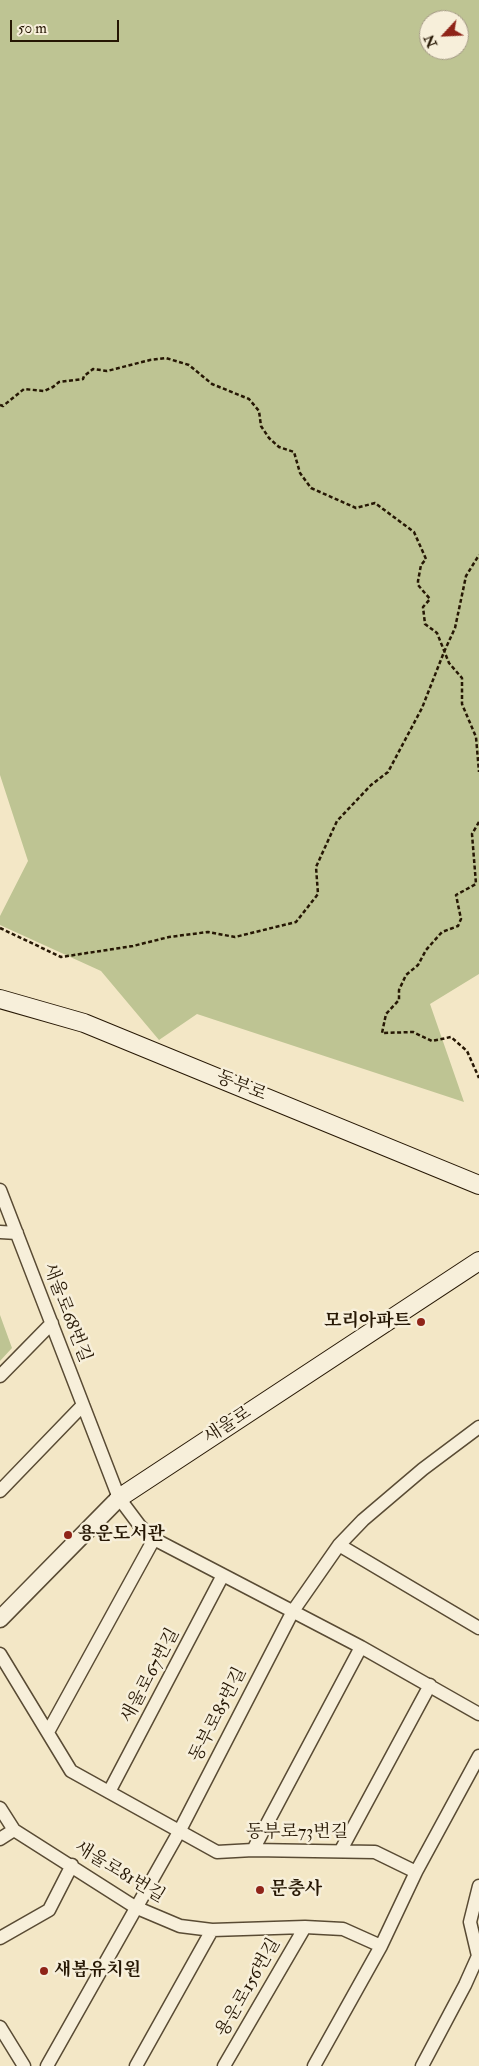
<!DOCTYPE html>
<html>
<head>
<meta charset="utf-8">
<style>
	body { margin:0 }
	#map { position:relative; width:479px; height:2066px; overflow:hidden; background:#f3e7c6; font-family:"IM FELL Double Pica",serif }
	canvas { display:block }
	.north { position:absolute; left:419px; top:10px; width:50px; height:50px; box-sizing:border-box; background:#f7efda; border:1px solid #a39984; border-radius:50%; rotate:245deg; font-size:14px; font-weight:700; line-height:20px; text-align:center; color:#261704 }
	.north::after { content:''; display:block; margin:auto; width:18px; height:22px; background:#8f2418; clip-path:polygon(50% 0,100% 100%,50% 72%,0 100%) }
	.scale { position:absolute; left:10px; top:20px; width:109px; height:22px; box-sizing:border-box; border:2px solid #261704; border-top:0; padding-left:6px; font-size:15px; line-height:18px; white-space:nowrap; color:#261704; -webkit-text-stroke:4px #f7efda; paint-order:stroke }
</style>
</head>
<body>
<div id="map">
<canvas width="479" height="2066"></canvas>
<div class="north">N</div>
<div class="scale">50 m</div>
</div>
<script>
const ctx = document.querySelector('canvas').getContext('2d');
ctx.lineJoin = 'round';
function fillPath(path, color) { ctx.fillStyle = color; ctx.fill(path, 'evenodd'); }
const poly = rows => new Path2D(rows.map(r => 'M' + r).join(''));
function strokePath(path, color, width, dash) { ctx.strokeStyle = color; ctx.lineWidth = width; ctx.lineCap = dash ? 'butt' : 'round'; ctx.setLineDash(dash || []); ctx.stroke(path); }
function label(font, color, halo, rows, align = 'center') {
  ctx.font = font + ' "IM FELL Double Pica","Noto Serif KR",serif'; ctx.lineWidth = 5; ctx.setLineDash([]); ctx.textBaseline = 'middle'; ctx.strokeStyle = halo; ctx.fillStyle = color; for (const [text, x, y, turn = 0] of rows) {
    ctx.save(); ctx.translate(x, y); ctx.rotate((+turn || 0) * Math.PI / 180); ctx.textAlign = isNaN(turn) ? turn : align; if (halo) ctx.strokeText(text, 0, 0); ctx.fillText(text, 0, 0); ctx.restore();
  }
}
fillPath(poly([
	[0,0,479,0,479,974,430,1004,464,1102,197,1014,159,1040,101,971,0,925,0,916,28,861,0,775],
	[429,20,459,20,459,50,429,50],
	[0,1315,12,1348,0,1361]
]), '#bec493');
const minor = poly([
	[0,1190,119,1498,140,1526,154,1539,361,1647,479,1714],
	[0,1232,17,1233],
	[0,1376,52,1323],
	[0,1491,83,1405],
	[339,1545,479,1628],
	[0,1654,71,1771,217,1852,253,1850,375,1852,416,1872],
	[48,1732,154,1539],
	[109,1792,223,1575],
	[0,1808,14,1830,135,1907,180,1926,212,1930,305,1927,343,1929,381,1946],
	[0,1839,14,1830],
	[253,1850,361,1647],
	[341,1850,430,1685],
	[0,1938,49,1910,72,1865],
	[0,2027,24,2066],
	[47,2066,179,1832,293,1611,339,1545,363,1520,423,1469,479,1427],
	[136,2066,212,1930],
	[224,2066,305,1927],
	[314,2066,381,1946,416,1872,479,1756],
	[422,2066,465,1985,478,1956,470,1922,479,1886]
]);
const tertiary = poly([
	[0,1619,119,1498]
]);
const secondary = poly([
	[0,999,84,1023,479,1185],
	[119,1498,479,1261]
]);
strokePath(minor, '#594b34', 15);
strokePath(tertiary, '#594b34', 19);
strokePath(secondary, '#261704', 20);
strokePath(poly([
	[0,405,3,406,24,389,44,391,53,387,59,382,83,379,84,376,93,369,107,371,150,360,166,358,189,365,212,384,249,399,259,411,261,426,269,438,279,447,294,452,300,473,311,488,356,508,375,503,414,532,426,559,421,565,418,581,418,585,430,599,423,607,425,624,437,633,449,663,462,678,462,704,476,737,479,772],
	[479,822,472,834,476,884,456,895,461,919,458,926,442,932,426,950,418,965,406,975,399,990,399,1000,386,1014,382,1033,413,1032,432,1041,451,1037,467,1051,479,1078],
	[0,928,61,957,133,946,169,937,208,932,235,937,296,922,318,894,316,867,337,821,371,785,388,772,422,708,444,652,455,628,466,576,479,555]
]), '#261704', 2.5, [4, 2.5]);
strokePath(minor, '#f7efda', 12);
strokePath(tertiary, '#f7efda', 16);
strokePath(secondary, '#f7efda', 18);
for (const [x, y, r, color] of [
	[421,1322,5,"#8f2418"],
	[68,1535,5,"#8f2418"],
	[260,1890,5,"#8f2418"],
	[44,1971,5,"#8f2418"]
]) { const dot = new Path2D(); dot.arc(x, y, r, 0, 2 * Math.PI); ctx.fillStyle = color; ctx.fill(dot); strokePath(dot, '#f7efda', 2); }
label('18px', '#261704', '#f7efda', [
	["동부로",241,1087,22],
	["새울로68번길",66,1313,69],
	["새울로",228,1426,-33],
	["새울로67번길",151,1676,-62],
	["동부로85번길",219,1715,-63],
	["동부로73번길",297,1833],
	["새울로81번길",119,1873,31],
	["용운로156번길",249,1988,-60]
]);
label('bold 18px', '#261704', '#f7efda', [
	["모리아파트",411,1322,"right"],
	["용운도서관",78,1535],
	["문충사",270,1890],
	["새봄유치원",54,1971]
], 'left');
</script>
</body>
</html>
